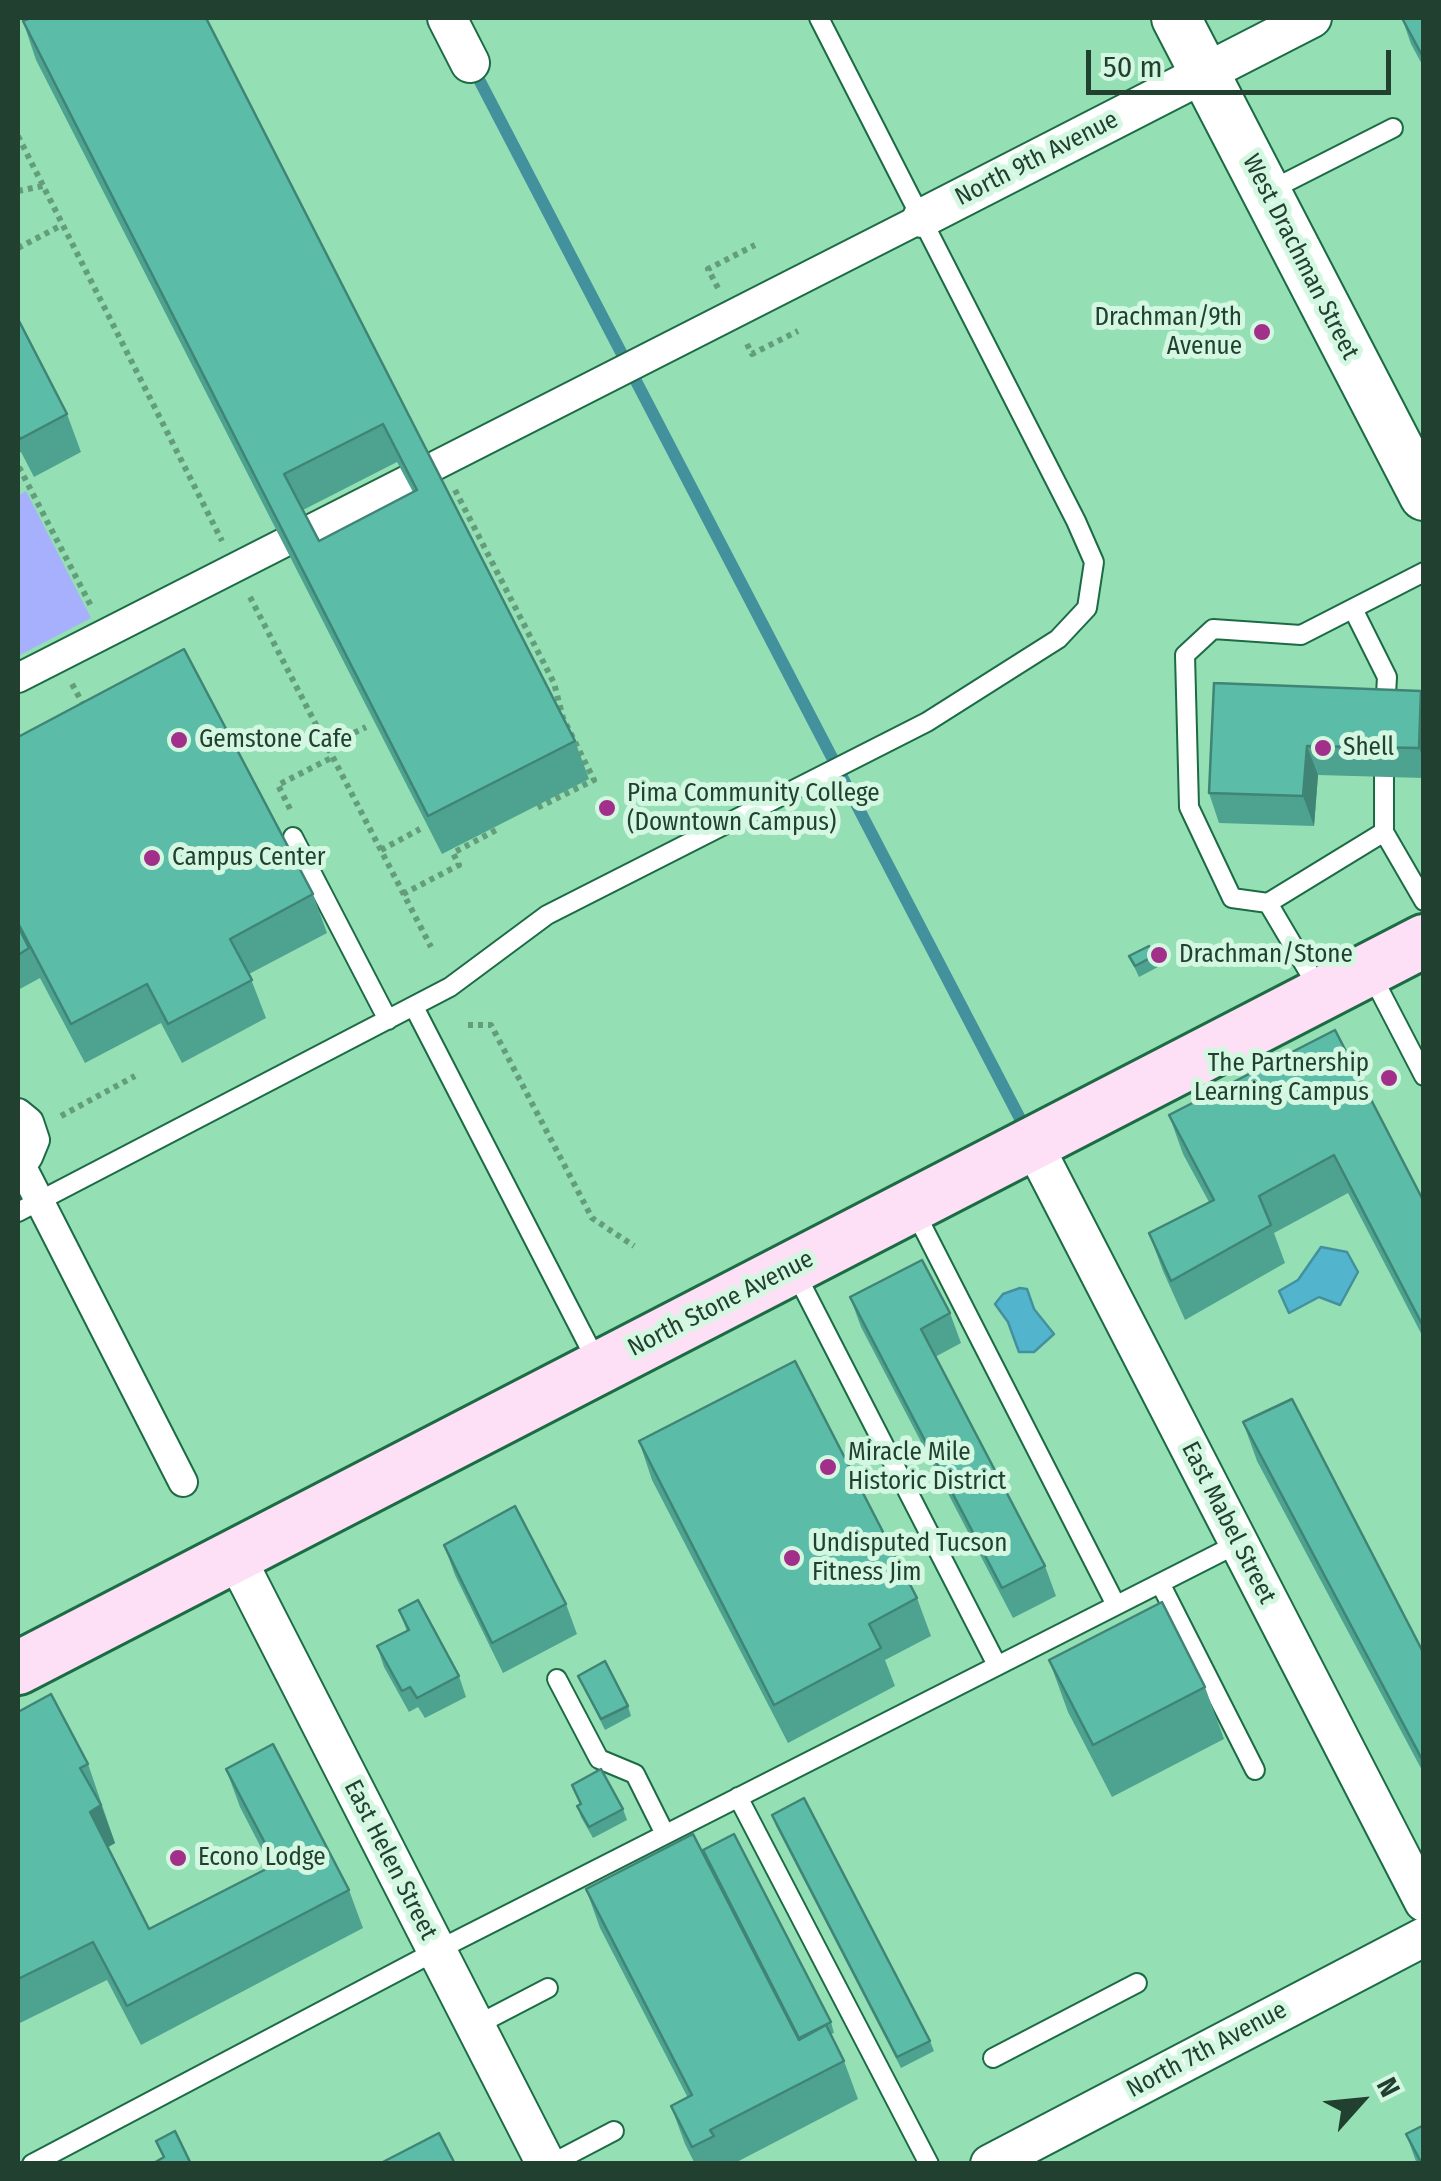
<!DOCTYPE html>
<html>
<head>
<meta charset="utf-8">
<style>
	body { margin:0 }
	#map { position:relative; width:1441px; height:2181px; overflow:hidden; background:#94e0b4; font-family:"Fira Sans Condensed",sans-serif }
	canvas { display:block }
	.frame { position:absolute; inset:0; border:20px solid #21402f; pointer-events:none }
	.north { position:absolute; left:1311px; top:2051px; width:100px; height:100px; -webkit-text-stroke:8px #d3f7e1; paint-order:stroke; rotate:63deg; font-size:28px; font-weight:700; line-height:40px; text-align:center; color:#21402f }
	.north::after { content:''; display:block; margin:auto; width:35px; height:45px; background:#21402f; clip-path:polygon(50% 0,100% 100%,50% 72%,0 100%) }
	.scale { position:absolute; left:1086px; top:50px; width:305px; height:45px; box-sizing:border-box; border:5px solid #21402f; border-top:0; padding-left:12px; font-size:30px; line-height:35px; white-space:nowrap; color:#21402f; -webkit-text-stroke:8px #d3f7e1; paint-order:stroke }
</style>
</head>
<body>
<div id="map">
<canvas width="1441" height="2181"></canvas>
<div class="frame"></div>
<div class="north">N</div>
<div class="scale">50 m</div>
</div>
<script>
const ctx = document.querySelector('canvas').getContext('2d');
ctx.lineJoin = 'round';
function fillPath(path, color) { ctx.fillStyle = color; ctx.fill(path, 'evenodd'); }
const poly = rows => new Path2D(rows.map(r => 'M' + r).join(''));
function strokePath(path, color, width, dash) { ctx.strokeStyle = color; ctx.lineWidth = width; ctx.lineCap = dash ? 'butt' : 'round'; ctx.setLineDash(dash || []); ctx.stroke(path); }
function label(font, color, halo, rows, align = 'center') {
  ctx.font = font + ' "Fira Sans Condensed",sans-serif'; ctx.lineWidth = 10; ctx.setLineDash([]); ctx.textBaseline = 'middle'; ctx.strokeStyle = halo; ctx.fillStyle = color; for (const [text, x, y, turn = 0] of rows) {
    ctx.save(); ctx.translate(x, y); ctx.rotate((+turn || 0) * Math.PI / 180); ctx.textAlign = isNaN(turn) ? turn : align; if (halo) ctx.strokeText(text, 0, 0); ctx.fillText(text, 0, 0); ctx.restore();
  }
}
fillPath(poly([
	[26,491,91,618,18,656,18,496]
]), '#a7b0fc');
const water = poly([
	[1321,1247,1347,1252,1358,1272,1340,1305,1319,1297,1289,1313,1279,1291,1298,1280,1321,1247],
	[1020,1288,1027,1289,1034,1309,1054,1334,1034,1352,1019,1352,1008,1322,995,1304,1003,1294,1020,1288]
]);
fillPath(water, '#53b4ce');
strokePath(water, '#44919e', 2.5);
strokePath(poly([
	[473,68,1027,1132]
]), '#44919e', 12);
const service = poly([
	[1267,192,1393,128],
	[1354,611,1387,677,1385,712],
	[1384,777,1384,832,1424,901],
	[293,837,388,1020],
	[1268,903,1384,832],
	[1371,974,1424,1076],
	[1320,991,1268,903,1232,898,1189,807,1185,655,1213,629,1301,635,1424,572],
	[414,1007,597,1362],
	[914,1210,1116,1605],
	[18,1212,450,987,547,915,927,722,1058,639,1087,608,1094,562,1076,521,819,18],
	[795,1272,997,1665],
	[1160,1583,1255,1770],
	[557,1679,599,1759,635,1774,665,1834],
	[738,1797,929,2164],
	[475,2026,548,1988],
	[993,2058,1137,1983],
	[32,2164,436,1951,1239,1543],
	[551,2164,614,2131]
]);
const pedestrian = poly([
	[18,678,922,218],
	[18,1113,29,1122,35,1140,28,1157,18,1164],
	[20,1163,183,1482]
]);
const minor = poly([
	[447,18,470,63],
	[922,218,1312,18],
	[1033,1144,1424,1902],
	[235,1556,546,2164],
	[990,2164,1424,1937]
]);
const tertiary = poly([
	[1176,18,1424,496]
]);
const secondary = poly([
	[18,1668,1424,941]
]);
strokePath(service, '#1c6b45', 22);
strokePath(pedestrian, '#1c6b45', 32);
strokePath(minor, '#1c6b45', 42);
strokePath(tertiary, '#1c6b45', 52);
strokePath(secondary, '#1c6b45', 58);
strokePath(poly([
	[18,136,222,541],
	[18,191,43,186],
	[18,248,62,225],
	[718,288,708,269,755,245],
	[747,344,752,354,798,331],
	[18,470,20,469,91,606],
	[455,490,554,683,563,718,594,780,535,809],
	[250,597,431,947],
	[72,684,85,708],
	[327,746,366,727],
	[290,809,278,785,333,757],
	[381,850,420,829],
	[403,894,459,865,453,853,500,828],
	[468,1025,491,1025,592,1218,634,1246],
	[61,1116,135,1076]
]), '#649d7c', 6, [5, 5]);
strokePath(service, '#fff', 18);
strokePath(pedestrian, '#fff', 28);
strokePath(minor, '#fff', 38);
strokePath(tertiary, '#fff', 48);
strokePath(secondary, '#fde0f5', 52);
fillPath(poly([
	[206,18,575,741,589,779,442,854,36,60,23,21],
	[397,462,413,492,319,541,303,510],
	[1402,18,1424,18,1424,68,1411,44],
	[18,319,67,414,81,452,34,477,21,452,18,454],
	[1214,683,1424,698,1424,778,1318,775,1314,826,1219,823,1209,793],
	[18,737,313,894,327,933,249,974,266,1018,182,1063,161,1023,85,1063,40,978,18,990],
	[1129,956,1154,956,1158,967,1139,977],
	[1335,1030,1424,1202,1424,1339,1348,1193,1274,1233,1285,1263,1185,1320,1163,1271,1149,1233,1209,1202,1183,1154,1169,1115],
	[850,1297,950,1313,961,1343,935,1357,1045,1566,1056,1596,1013,1618,861,1327],
	[1243,1422,1424,1654,1424,1774,1257,1461],
	[639,1441,917,1598,931,1636,885,1660,895,1686,788,1743,652,1480],
	[444,1545,566,1604,577,1634,503,1673,455,1575],
	[399,1610,459,1676,466,1697,425,1718,418,1707,409,1712,384,1667,377,1646,407,1631],
	[1049,1660,1205,1687,1224,1739,1112,1797,1068,1712],
	[578,1676,628,1706,631,1716,605,1730],
	[18,1712,88,1764,115,1843,107,1848,149,1929,271,1867,240,1807,226,1769,349,1890,363,1928,141,2045,107,1980,18,2024],
	[572,1785,623,1809,627,1820,593,1838,581,1817,577,1806,580,1804],
	[772,1815,930,2041,934,2051,901,2068,776,1826],
	[705,1858,831,2022,834,2033,831,2034,844,2061,858,2099,733,2164,695,2164,685,2144,671,2106,688,2098,600,1928,586,1889],
	[1406,2134,1424,2164,1417,2164]
]), '#4ea290');
fillPath(poly([
	[1421,691,1424,698,1424,761,1419,748],
	[1307,746,1318,775,1314,826,1303,796],
	[101,1805,115,1843,103,1850,90,1812]
]), '#408476');
const building = poly([
	[30,18,206,18,575,741,428,816,23,21,30,18],
	[383,424,417,490,319,541,284,474,383,424],
	[1402,18,1424,18,1424,59,1402,18],
	[18,319,67,414,20,439,18,434,18,319],
	[184,649,313,894,230,939,252,980,168,1024,147,984,71,1024,18,923,18,737,184,649],
	[1214,683,1421,691,1419,748,1307,746,1303,796,1209,793,1214,683],
	[18,926,29,948,18,955,18,926],
	[1149,946,1154,956,1135,966,1129,956,1149,946],
	[1335,1030,1424,1202,1424,1328,1334,1155,1259,1196,1271,1225,1171,1281,1149,1233,1214,1200,1169,1115,1335,1030],
	[922,1260,950,1313,921,1329,1045,1566,1002,1588,850,1297,922,1260],
	[795,1361,917,1598,869,1624,881,1648,774,1705,639,1441,795,1361],
	[1292,1399,1424,1654,1424,1763,1243,1422,1292,1399],
	[515,1506,566,1604,492,1643,444,1545,515,1506],
	[418,1600,459,1676,417,1698,410,1687,402,1691,377,1646,409,1630,399,1610,418,1600],
	[1162,1602,1205,1687,1093,1745,1049,1660,1162,1602],
	[605,1661,628,1706,601,1719,578,1676,605,1661],
	[51,1694,88,1764,80,1768,101,1805,90,1812,149,1929,276,1864,226,1769,273,1744,349,1890,127,2006,93,1942,18,1979,18,1712,51,1694],
	[601,1769,623,1809,589,1827,577,1806,581,1804,572,1785,601,1769],
	[804,1798,930,2041,897,2057,772,1815,804,1798],
	[693,1834,799,2040,826,2025,844,2061,710,2130,714,2136,692,2147,671,2106,692,2095,586,1889,693,1834],
	[734,1834,831,2022,799,2038,703,1850,734,1834],
	[1424,2125,1424,2164,1422,2164,1406,2134,1424,2125],
	[175,2131,191,2164,152,2164,164,2157,156,2141,175,2131],
	[439,2133,455,2164,379,2164,439,2133]
]);
fillPath(building, '#5bbca8');
strokePath(building, '#408476', 2.5);
for (const [x, y, r, color] of [
	[1262,332,10,"#a22f89"],
	[179,740,10,"#a22f89"],
	[1323,748,10,"#a22f89"],
	[607,808,10,"#a22f89"],
	[152,858,10,"#a22f89"],
	[1159,955,10,"#a22f89"],
	[1389,1078,10,"#a22f89"],
	[828,1467,10,"#a22f89"],
	[792,1558,10,"#a22f89"],
	[178,1858,10,"#a22f89"]
]) { const dot = new Path2D(); dot.arc(x, y, r, 0, 2 * Math.PI); ctx.fillStyle = color; ctx.fill(dot); strokePath(dot, '#d3f7e1', 4); }
label('25px', '#21402f', '#d3f7e1', [
	["North 9th Avenue",1037,159,-27],
	["West Drachman Street",1300,257,63],
	["North Stone Avenue",721,1304,-27],
	["East Mabel Street",1228,1523,63],
	["East Helen Street",390,1860,63],
	["North 7th Avenue",1207,2050,-28]
]);
label('25px', '#21402f', '#d3f7e1', [
	["Drachman/9th",1242,318,"right"],
	["Avenue",1242,347,"right"],
	["Gemstone Cafe",199,740],
	["Shell",1343,748],
	["Pima Community College",627,794],
	["(Downtown Campus)",627,823],
	["Campus Center",172,858],
	["Drachman/Stone",1179,955],
	["The Partnership",1369,1064,"right"],
	["Learning Campus",1369,1093,"right"],
	["Miracle Mile",848,1453],
	["Historic District",848,1482],
	["Undisputed Tucson",812,1544],
	["Fitness Jim",812,1573],
	["Econo Lodge",198,1858]
], 'left');
</script>
</body>
</html>
